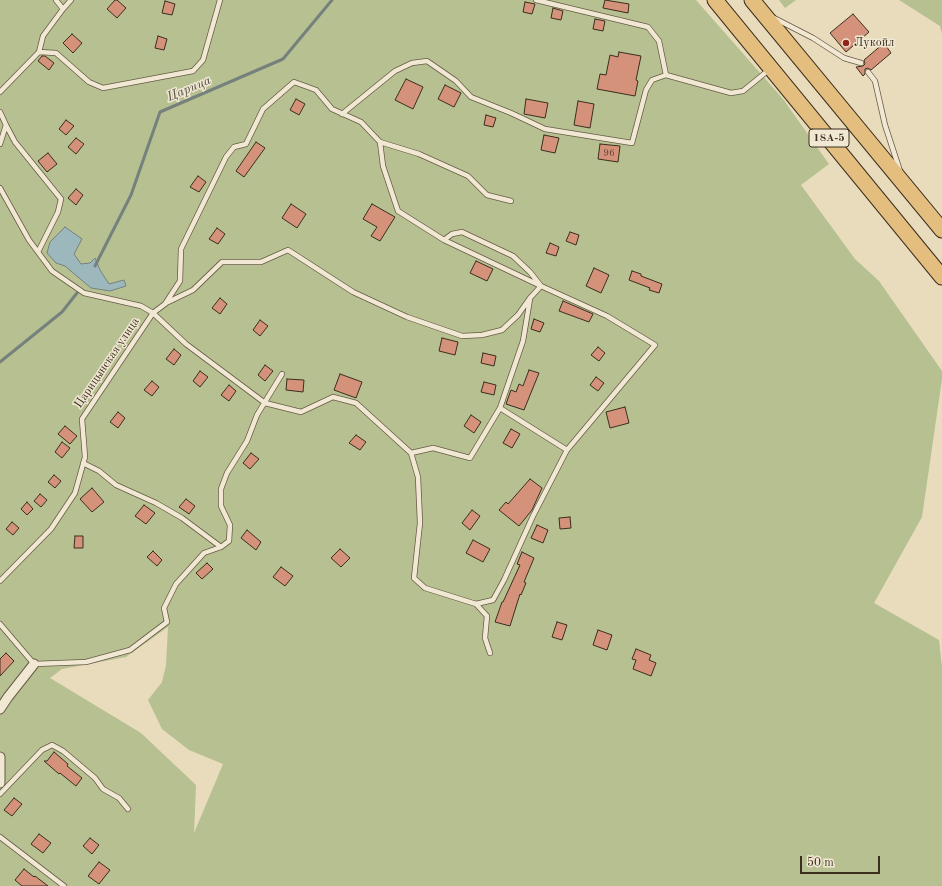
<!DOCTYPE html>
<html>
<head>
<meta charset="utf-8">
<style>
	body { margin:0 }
	#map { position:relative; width:942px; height:886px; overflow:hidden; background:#e9dcbc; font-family:"Old Standard TT",serif }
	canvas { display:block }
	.scale { position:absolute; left:800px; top:856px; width:80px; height:18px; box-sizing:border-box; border:2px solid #3c2e1e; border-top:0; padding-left:5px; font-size:12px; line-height:14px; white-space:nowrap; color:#3c2e1e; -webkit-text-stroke:3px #f1e8d3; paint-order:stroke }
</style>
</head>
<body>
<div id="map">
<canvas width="942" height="886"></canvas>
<div class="scale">50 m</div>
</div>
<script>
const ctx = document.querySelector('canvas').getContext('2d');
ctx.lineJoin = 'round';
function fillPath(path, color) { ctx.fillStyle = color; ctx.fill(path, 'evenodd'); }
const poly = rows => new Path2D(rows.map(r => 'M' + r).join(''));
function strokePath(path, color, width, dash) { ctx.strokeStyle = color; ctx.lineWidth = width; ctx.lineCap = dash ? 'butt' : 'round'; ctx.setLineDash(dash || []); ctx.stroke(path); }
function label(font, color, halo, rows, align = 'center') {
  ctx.font = font + ' "Old Standard TT",serif'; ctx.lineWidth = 3; ctx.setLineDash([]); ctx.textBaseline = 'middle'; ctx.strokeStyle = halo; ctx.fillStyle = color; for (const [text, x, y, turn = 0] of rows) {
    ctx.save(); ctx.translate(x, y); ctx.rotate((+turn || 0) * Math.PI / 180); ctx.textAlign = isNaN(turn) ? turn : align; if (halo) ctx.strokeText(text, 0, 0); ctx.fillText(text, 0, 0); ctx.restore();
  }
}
fillPath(poly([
	[0,0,696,0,783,99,829,164,801,185,855,259,879,281,942,371,942,379,922,517,874,603,939,640,942,667,942,886,0,886],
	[168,627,166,665,162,682,148,700,162,729,189,750,223,764,194,833,196,785,141,733,50,678,62,669,126,657],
	[779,0,796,0,785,8],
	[899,0,942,0,942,34,940,26]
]), '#b6c091');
const water = poly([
	[65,227,82,239,74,254,81,264,90,263,95,258,100,270,109,284,124,280,126,286,110,291,91,288,65,266,56,263,47,253,50,242,65,227]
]);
fillPath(water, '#9db8bd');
strokePath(water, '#76817d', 1);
strokePath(poly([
	[95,266,131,195,160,112,283,59,332,0],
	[0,362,62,312,77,293]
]), '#76817d', 3);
const building = poly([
	[115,0,117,0,126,8,117,18,107,9,115,0],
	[605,0,629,4,628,13,603,8,605,0],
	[165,1,175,4,172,15,162,13,165,1],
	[525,2,535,4,532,14,523,12,525,2],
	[553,8,563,11,561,20,551,18,553,8],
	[853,14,869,32,846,52,830,33,853,14],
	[595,19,605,21,603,31,593,29,595,19],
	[72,34,82,43,73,53,63,43,72,34],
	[158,36,167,39,164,50,155,48,158,36],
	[884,43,891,53,871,70,868,68,865,69,865,74,863,76,856,67,863,66,865,64,864,60,884,43],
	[619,52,641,56,636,80,638,81,635,96,597,89,600,74,606,75,610,55,618,57,619,52],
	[42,56,45,56,54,63,49,70,38,61,42,56],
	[406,79,423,87,413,109,395,100,406,79],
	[445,85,461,93,454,107,438,99,445,85],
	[296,99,305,104,299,115,290,110,296,99],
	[526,99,548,103,545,118,524,114,526,99],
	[578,101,594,104,590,128,574,125,578,101],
	[486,115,496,118,493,127,484,125,486,115],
	[66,120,74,126,66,135,59,129,66,120],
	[544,135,559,138,555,153,541,150,544,135],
	[76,138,84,144,76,154,68,147,76,138],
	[256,142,265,148,244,177,236,171,256,142],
	[600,144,620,146,618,162,598,159,600,144],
	[48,153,57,164,47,172,38,161,48,153],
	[198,176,206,182,199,192,190,187,198,176],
	[76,189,83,195,76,205,68,198,76,189],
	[291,204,306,214,297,228,282,218,291,204],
	[372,204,395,217,380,241,371,236,377,227,363,219,372,204],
	[217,228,225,234,218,244,209,239,217,228],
	[570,232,579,235,576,245,566,241,570,232],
	[550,243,559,247,556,256,546,253,550,243],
	[476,261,493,269,487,281,470,273,476,261],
	[594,268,609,275,601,293,586,286,594,268],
	[632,271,641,274,641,276,662,284,659,293,649,290,650,288,629,280,632,271],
	[220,298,227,304,220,314,212,308,220,298],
	[563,301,593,314,589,322,559,311,563,301],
	[534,319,544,323,540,332,531,329,534,319],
	[260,320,268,326,260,336,253,330,260,320],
	[442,338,458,342,455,355,439,351,442,338],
	[598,347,605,353,599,361,591,355,598,347],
	[174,349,181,355,174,365,166,359,174,349],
	[483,353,496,356,494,366,481,363,483,353],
	[265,365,273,371,265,381,258,375,265,365],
	[529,370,539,373,524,410,506,404,511,390,516,392,519,384,523,386,529,370],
	[200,371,208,377,200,387,193,381,200,371],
	[340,374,362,382,356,398,334,390,340,374],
	[596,377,604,383,598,391,590,385,596,377],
	[287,379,304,380,303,392,286,390,287,379],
	[152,381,159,387,152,396,144,390,152,381],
	[484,382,496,385,494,395,481,392,484,382],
	[229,385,236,391,229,401,221,395,229,385],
	[625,407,629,423,610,428,606,412,625,407],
	[118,412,125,418,118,428,110,422,118,412],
	[471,415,481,422,474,433,464,426,471,415],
	[65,426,77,436,70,444,58,434,65,426],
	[511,429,520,434,512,448,503,443,511,429],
	[356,435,366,442,360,450,349,443,356,435],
	[62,442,70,448,62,458,55,452,62,442],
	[251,453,259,459,250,469,243,463,251,453],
	[54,475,61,481,55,488,48,482,54,475],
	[530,479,542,488,532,510,519,526,499,510,506,502,508,504,530,479],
	[92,488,104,502,92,512,80,499,92,488],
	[40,494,47,500,41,507,34,501,40,494],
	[186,499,195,506,189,514,179,507,186,499],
	[27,502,33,509,27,515,21,509,27,502],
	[144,505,155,513,146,524,135,516,144,505],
	[472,510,480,516,470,530,462,523,472,510],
	[570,517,571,528,560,529,559,518,570,517],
	[12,522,19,528,13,535,6,529,12,522],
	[537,525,548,530,543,543,531,538,537,525],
	[247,530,261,542,256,550,241,538,247,530],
	[75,536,83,536,83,548,74,548,75,536],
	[473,540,490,549,483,562,466,553,473,540],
	[340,549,350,558,341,567,331,558,340,549],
	[153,551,162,560,157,566,147,557,153,551],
	[522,552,534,558,524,582,526,583,521,595,520,594,510,626,495,622,502,602,503,602,520,565,517,564,522,552],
	[207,563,213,569,202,579,196,573,207,563],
	[281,567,293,576,285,586,273,577,281,567],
	[557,622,567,625,562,640,552,637,557,622],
	[598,630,612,635,607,650,593,645,598,630],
	[636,649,651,655,649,660,656,663,651,676,633,669,636,660,632,659,636,649],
	[6,653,14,661,0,676,0,659,6,653],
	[54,752,68,764,67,766,82,778,76,786,60,773,59,774,44,761,47,761,54,752],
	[14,798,22,804,12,816,4,810,14,798],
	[39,834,51,843,43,853,31,844,39,834],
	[90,838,99,845,92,854,83,846,90,838],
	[99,862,110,870,99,884,88,876,99,862],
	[24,869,34,877,35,876,48,886,22,886,15,880,24,869]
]);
fillPath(building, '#d5927a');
strokePath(building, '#3c2e1e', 1);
const service = poly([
	[63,9,71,0],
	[774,18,813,38,844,58,861,63],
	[39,52,56,53,89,82,103,88,193,71,203,60,220,0],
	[868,72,875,81,885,125,900,171],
	[666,75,731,93,743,91,770,69],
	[0,92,39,52,43,36,63,9,56,0],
	[0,112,6,125,0,144],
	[342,114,395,71,412,63,427,61,456,81,471,97,511,113,545,129,632,143,646,90,652,80,666,75,659,41,648,27,536,0],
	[6,125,15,142,61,199,58,212,38,252],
	[380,142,383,166,398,211,444,240,541,286,607,316,655,345,567,450,533,516,504,580,493,600,476,604,425,588,414,578,420,523,418,477,411,453,356,403,333,397,301,412,265,403,186,344,153,313,165,304,180,281,181,249,226,157,234,147,246,144,263,109,294,82,316,90,332,109,361,122,380,142,419,154,468,176,487,195,511,201],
	[0,188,29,240,52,271,84,293,141,306,153,313,82,419,85,457,75,493,51,529,0,581],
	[166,303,193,290,222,262,261,262,288,250,353,292,407,317,462,336,482,335,502,330,518,315,530,298,541,286,530,272,513,256,462,232,452,234,444,240],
	[500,408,567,450],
	[411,453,433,448,470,458,500,408,523,341,530,299],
	[83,463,99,471,116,485,156,503,182,518,221,547],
	[476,604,487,616,485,638,490,653],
	[0,624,34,664,86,662,130,650,167,622,164,608,176,584,204,553,221,547,229,541,230,525,221,506,221,489,227,473,247,441,257,415,282,374],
	[0,794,42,750,52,745,63,751,95,778,103,789,119,798,128,809],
	[0,837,64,886]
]);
const minor = poly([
	[0,709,8,697,34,664],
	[0,757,0,783]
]);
const trunk = poly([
	[715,0,942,277],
	[752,0,942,230]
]);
strokePath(service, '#675a46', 6);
strokePath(minor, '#675a46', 11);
strokePath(trunk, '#3c2e1e', 17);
strokePath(service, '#f1e8d3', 4.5);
strokePath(minor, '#f1e8d3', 9);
strokePath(trunk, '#e4be7e', 15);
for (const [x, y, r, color] of [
	[846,43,4,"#8f2418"]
]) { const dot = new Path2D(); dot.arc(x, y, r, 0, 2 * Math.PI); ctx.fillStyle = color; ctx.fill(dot); strokePath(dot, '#f1e8d3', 1.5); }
label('10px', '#624735', null, [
	["96",609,153]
]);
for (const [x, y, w] of [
	[829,138,40]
]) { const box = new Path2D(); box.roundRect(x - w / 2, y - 9, w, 18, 3); ctx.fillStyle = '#f1e8d3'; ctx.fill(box); strokePath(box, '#3c2e1e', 1); }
label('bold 11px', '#3c2e1e', null, [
	["18А-5",829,138]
]);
label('12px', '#3c2e1e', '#f1e8d3', [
	["Лукойл",854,43]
], 'left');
label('12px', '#3c2e1e', '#f1e8d3', [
	["Царицынская улица",107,363,-56]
]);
label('italic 13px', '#545046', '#f1e8d3', [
	["Царица",189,89,-23]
]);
</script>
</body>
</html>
